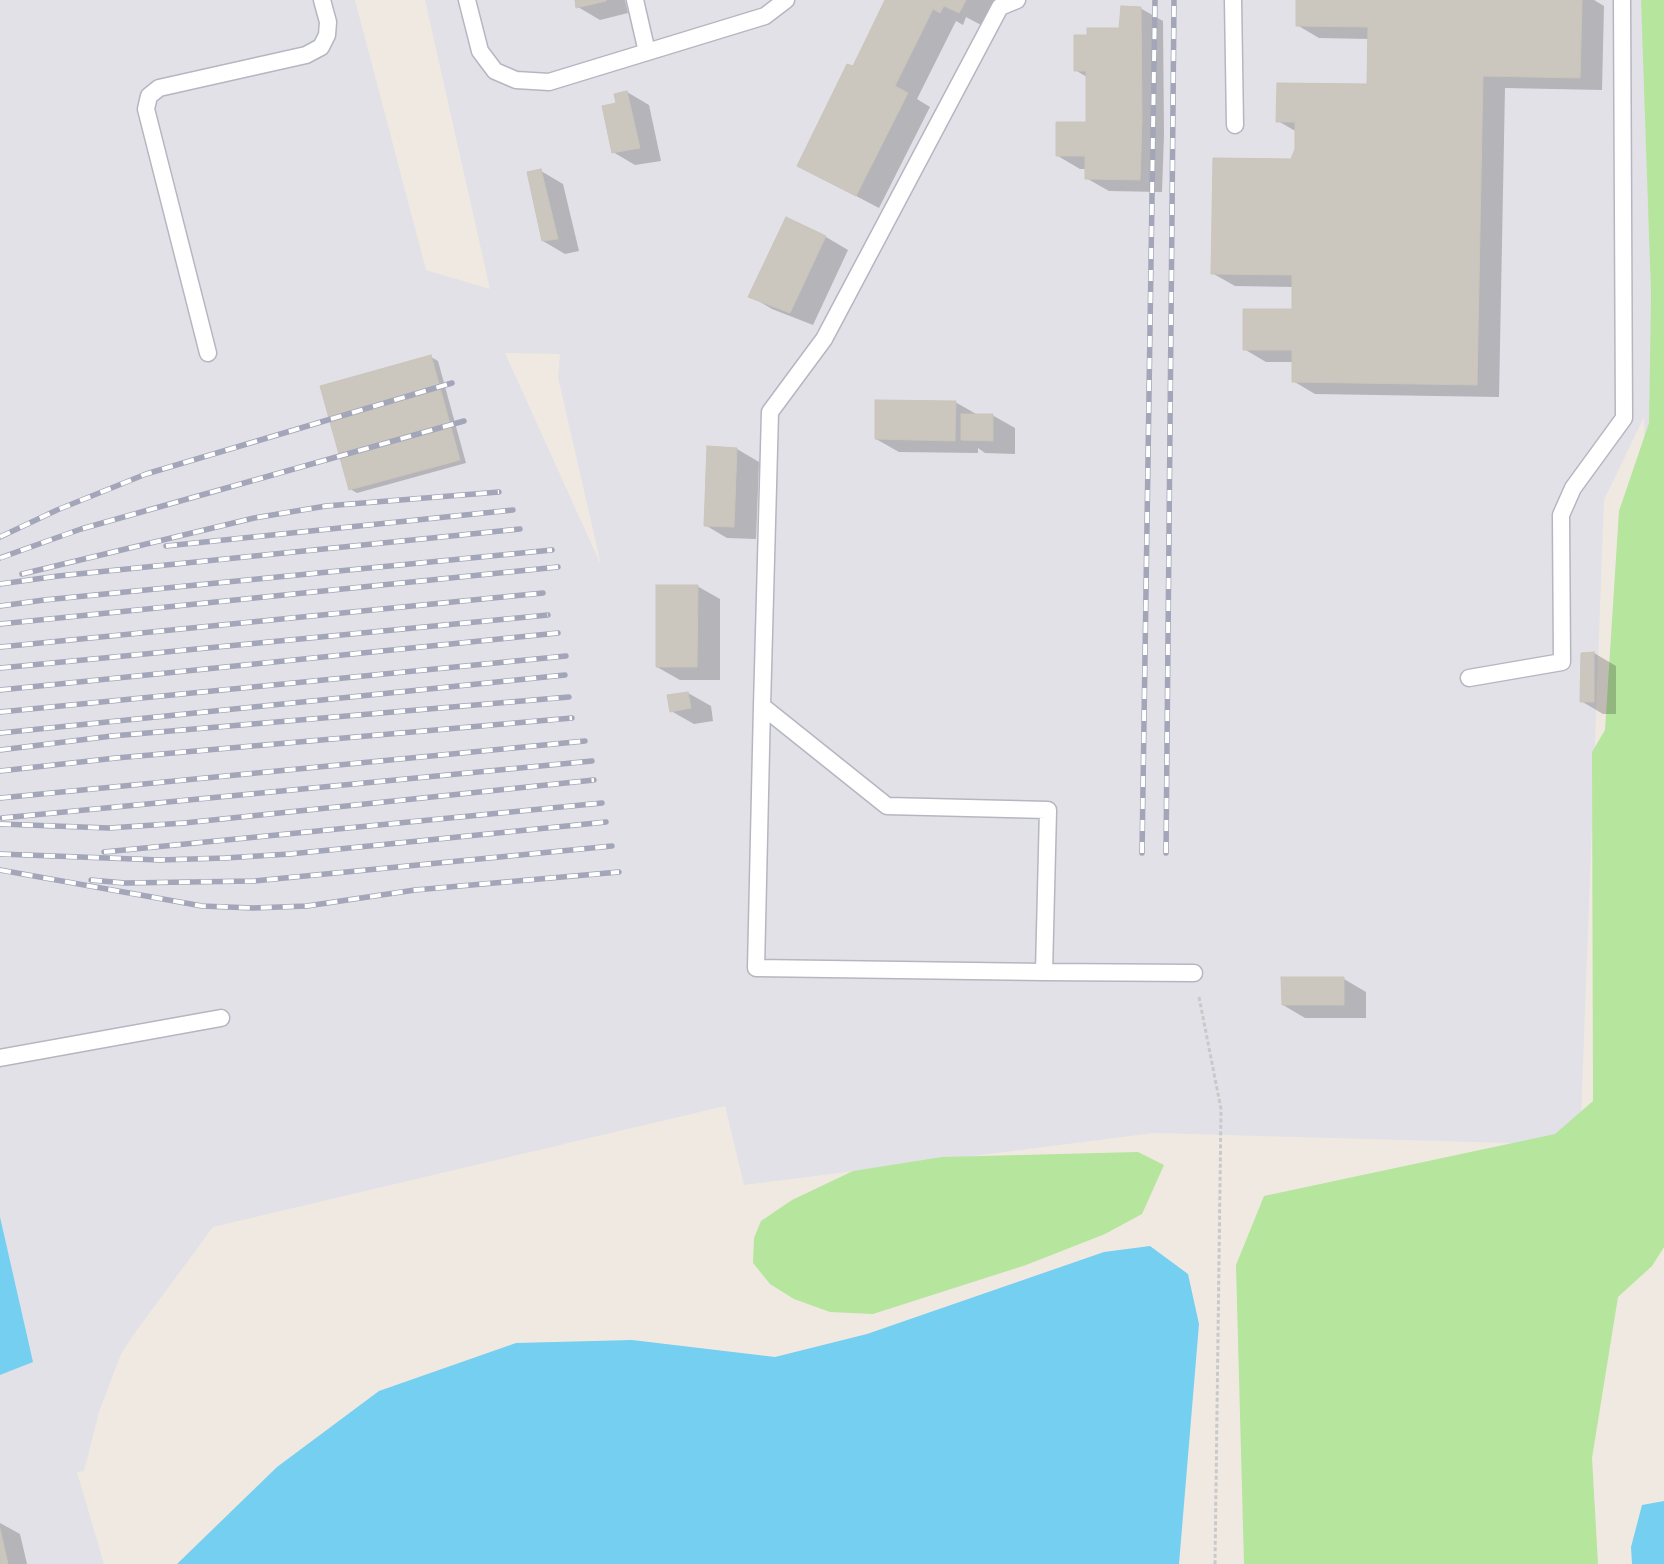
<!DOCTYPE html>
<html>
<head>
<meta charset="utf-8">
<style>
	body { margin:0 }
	canvas { display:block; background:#efe9e1 }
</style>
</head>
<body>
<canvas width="1664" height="1564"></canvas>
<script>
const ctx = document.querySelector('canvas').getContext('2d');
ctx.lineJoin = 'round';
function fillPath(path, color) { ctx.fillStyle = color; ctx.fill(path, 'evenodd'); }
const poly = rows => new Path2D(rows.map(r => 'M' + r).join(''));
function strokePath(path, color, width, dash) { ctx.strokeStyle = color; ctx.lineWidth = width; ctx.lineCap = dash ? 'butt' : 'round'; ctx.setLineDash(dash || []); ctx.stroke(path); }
fillPath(poly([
	[0,0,355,0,426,270,490,289,425,0,1664,0,1664,1062,1644,417,1604,500,1580,1145,1154,1133,744,1185,725,1106,213,1227,134,1334,121,1354,99,1412,84,1471,77,1472,104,1564,0,1564],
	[505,353,560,354,558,377,601,565]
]), '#e3e1e8');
fillPath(poly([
	[1641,0,1664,0,1664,1247,1652,1266,1618,1297,1592,1458,1598,1564,1244,1564,1236,1265,1264,1196,1555,1134,1593,1101,1592,752,1605,730,1619,511,1649,423,1651,294],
	[1138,1152,1164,1165,1142,1214,1105,1234,1026,1265,873,1314,830,1312,794,1299,770,1284,753,1263,754,1238,761,1221,792,1200,853,1171,942,1157]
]), '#b6e59e');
fillPath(poly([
	[0,1217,33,1362,0,1375],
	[1150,1246,1188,1274,1199,1324,1179,1564,177,1564,277,1467,379,1391,516,1343,632,1340,775,1357,867,1334,1104,1252],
	[1664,1501,1664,1564,1632,1564,1631,1547,1642,1505]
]), '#75cff0');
fillPath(poly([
	[576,0,625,0,628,13,600,20,578,7],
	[887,0,994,0,981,25,966,17,963,25,956,21,917,99,930,107,879,208,799,166,854,68],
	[1297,0,1594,0,1604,6,1602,90,1505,88,1499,397,1315,394,1293,381,1293,362,1266,362,1244,349,1293,311,1293,287,1235,286,1212,273,1292,160,1296,149,1297,132,1278,121,1368,86,1369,39,1319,38,1297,25],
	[1140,8,1163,21,1164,135,1162,192,1109,191,1086,178,1086,169,1080,169,1058,156,1087,123,1087,77,1075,70,1088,36,1121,30],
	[627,92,649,105,661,161,635,165,613,152,617,103],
	[541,171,563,184,579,251,565,254,543,241],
	[786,218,826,237,848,250,813,325,772,309,750,296],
	[431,357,438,361,466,463,357,493,350,489],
	[955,402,978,415,992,415,1015,428,1015,454,985,453,978,448,978,453,899,452,876,439],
	[737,449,759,462,756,539,727,538,705,525],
	[697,586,720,599,720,680,680,680,657,667],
	[1594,653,1616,666,1616,714,1603,714,1581,701],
	[688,693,711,706,713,721,694,724,671,711],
	[1344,979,1366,992,1366,1018,1305,1018,1283,1005],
	[0,1523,20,1534,27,1564,0,1564]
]), '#0003');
const building = poly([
	[575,0,606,0,606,1,576,8,575,0],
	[885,0,966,0,959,13,944,6,940,13,933,9,895,86,908,93,856,196,797,166,847,64,853,66,885,0],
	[1296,0,1582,0,1580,78,1483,76,1477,385,1292,382,1292,350,1243,350,1243,309,1292,309,1292,275,1211,274,1213,158,1291,159,1295,149,1295,122,1276,122,1277,83,1367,84,1368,27,1296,26,1296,0],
	[1121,6,1141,7,1142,121,1140,180,1085,179,1085,156,1056,156,1056,122,1086,122,1086,71,1074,71,1074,35,1087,35,1087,28,1119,28,1121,6],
	[627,91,640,148,612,153,602,106,616,103,614,94,627,91],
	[541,169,558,239,542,241,527,172,541,169],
	[786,217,826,236,790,313,748,297,786,217],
	[431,355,460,460,349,490,320,386,431,355],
	[875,400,956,401,955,441,875,439,875,400],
	[961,414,993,414,993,441,961,440,961,414],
	[707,446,737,448,734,527,704,526,707,446],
	[656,585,698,585,697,667,656,667,656,585],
	[1594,652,1594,702,1580,702,1581,653,1594,652],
	[688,692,691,708,670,712,667,695,688,692],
	[1281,977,1344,977,1344,1005,1282,1005,1281,977],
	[0,1529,8,1564,0,1564,0,1529]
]);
fillPath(building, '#cbc7bf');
strokePath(building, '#cbc5ba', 1);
const lane = poly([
	[467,0,480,51,495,71,516,80,549,82,765,16,786,0],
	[635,0,647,52],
	[1233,0,1235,125],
	[208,353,146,109,149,96,159,88,306,55,321,47,327,35,328,22,322,0],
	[1469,678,1562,662,1561,515,1573,488,1624,418,1622,0],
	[762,706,887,806,1048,810,1044,972,756,968,762,706,770,412,824,339,1000,7,1017,0],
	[1044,972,1194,973],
	[0,1058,221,1018]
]);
strokePath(lane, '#b4b7c1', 19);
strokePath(poly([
	[1199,997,1221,1109,1215,1564]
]), '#c9c9c9', 3, [4, 2.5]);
strokePath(lane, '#fff', 16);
const rail = poly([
	[0,537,57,510,146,474,452,383],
	[166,546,513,510],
	[0,558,81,529,464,421],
	[22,574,254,518,326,506,499,492],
	[0,584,58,576,520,529],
	[0,606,44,600,552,550],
	[0,624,558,567],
	[0,647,543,593],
	[0,668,548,615],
	[0,690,558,633],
	[0,712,566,656],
	[0,733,565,675],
	[0,750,112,736,569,697],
	[0,771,116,758,572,718],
	[0,798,585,741],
	[2,818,592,761],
	[0,824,109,828,184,823,594,780],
	[104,852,602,803],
	[1142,853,1155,0],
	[1166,853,1174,0],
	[0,854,160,860,225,858,290,854,606,822],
	[0,870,202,906,253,908,307,906,415,890,619,872],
	[91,880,125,883,254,881,612,846]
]);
strokePath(rail, '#a3a6b8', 5.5);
strokePath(rail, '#fff', 4, [11]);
</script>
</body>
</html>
